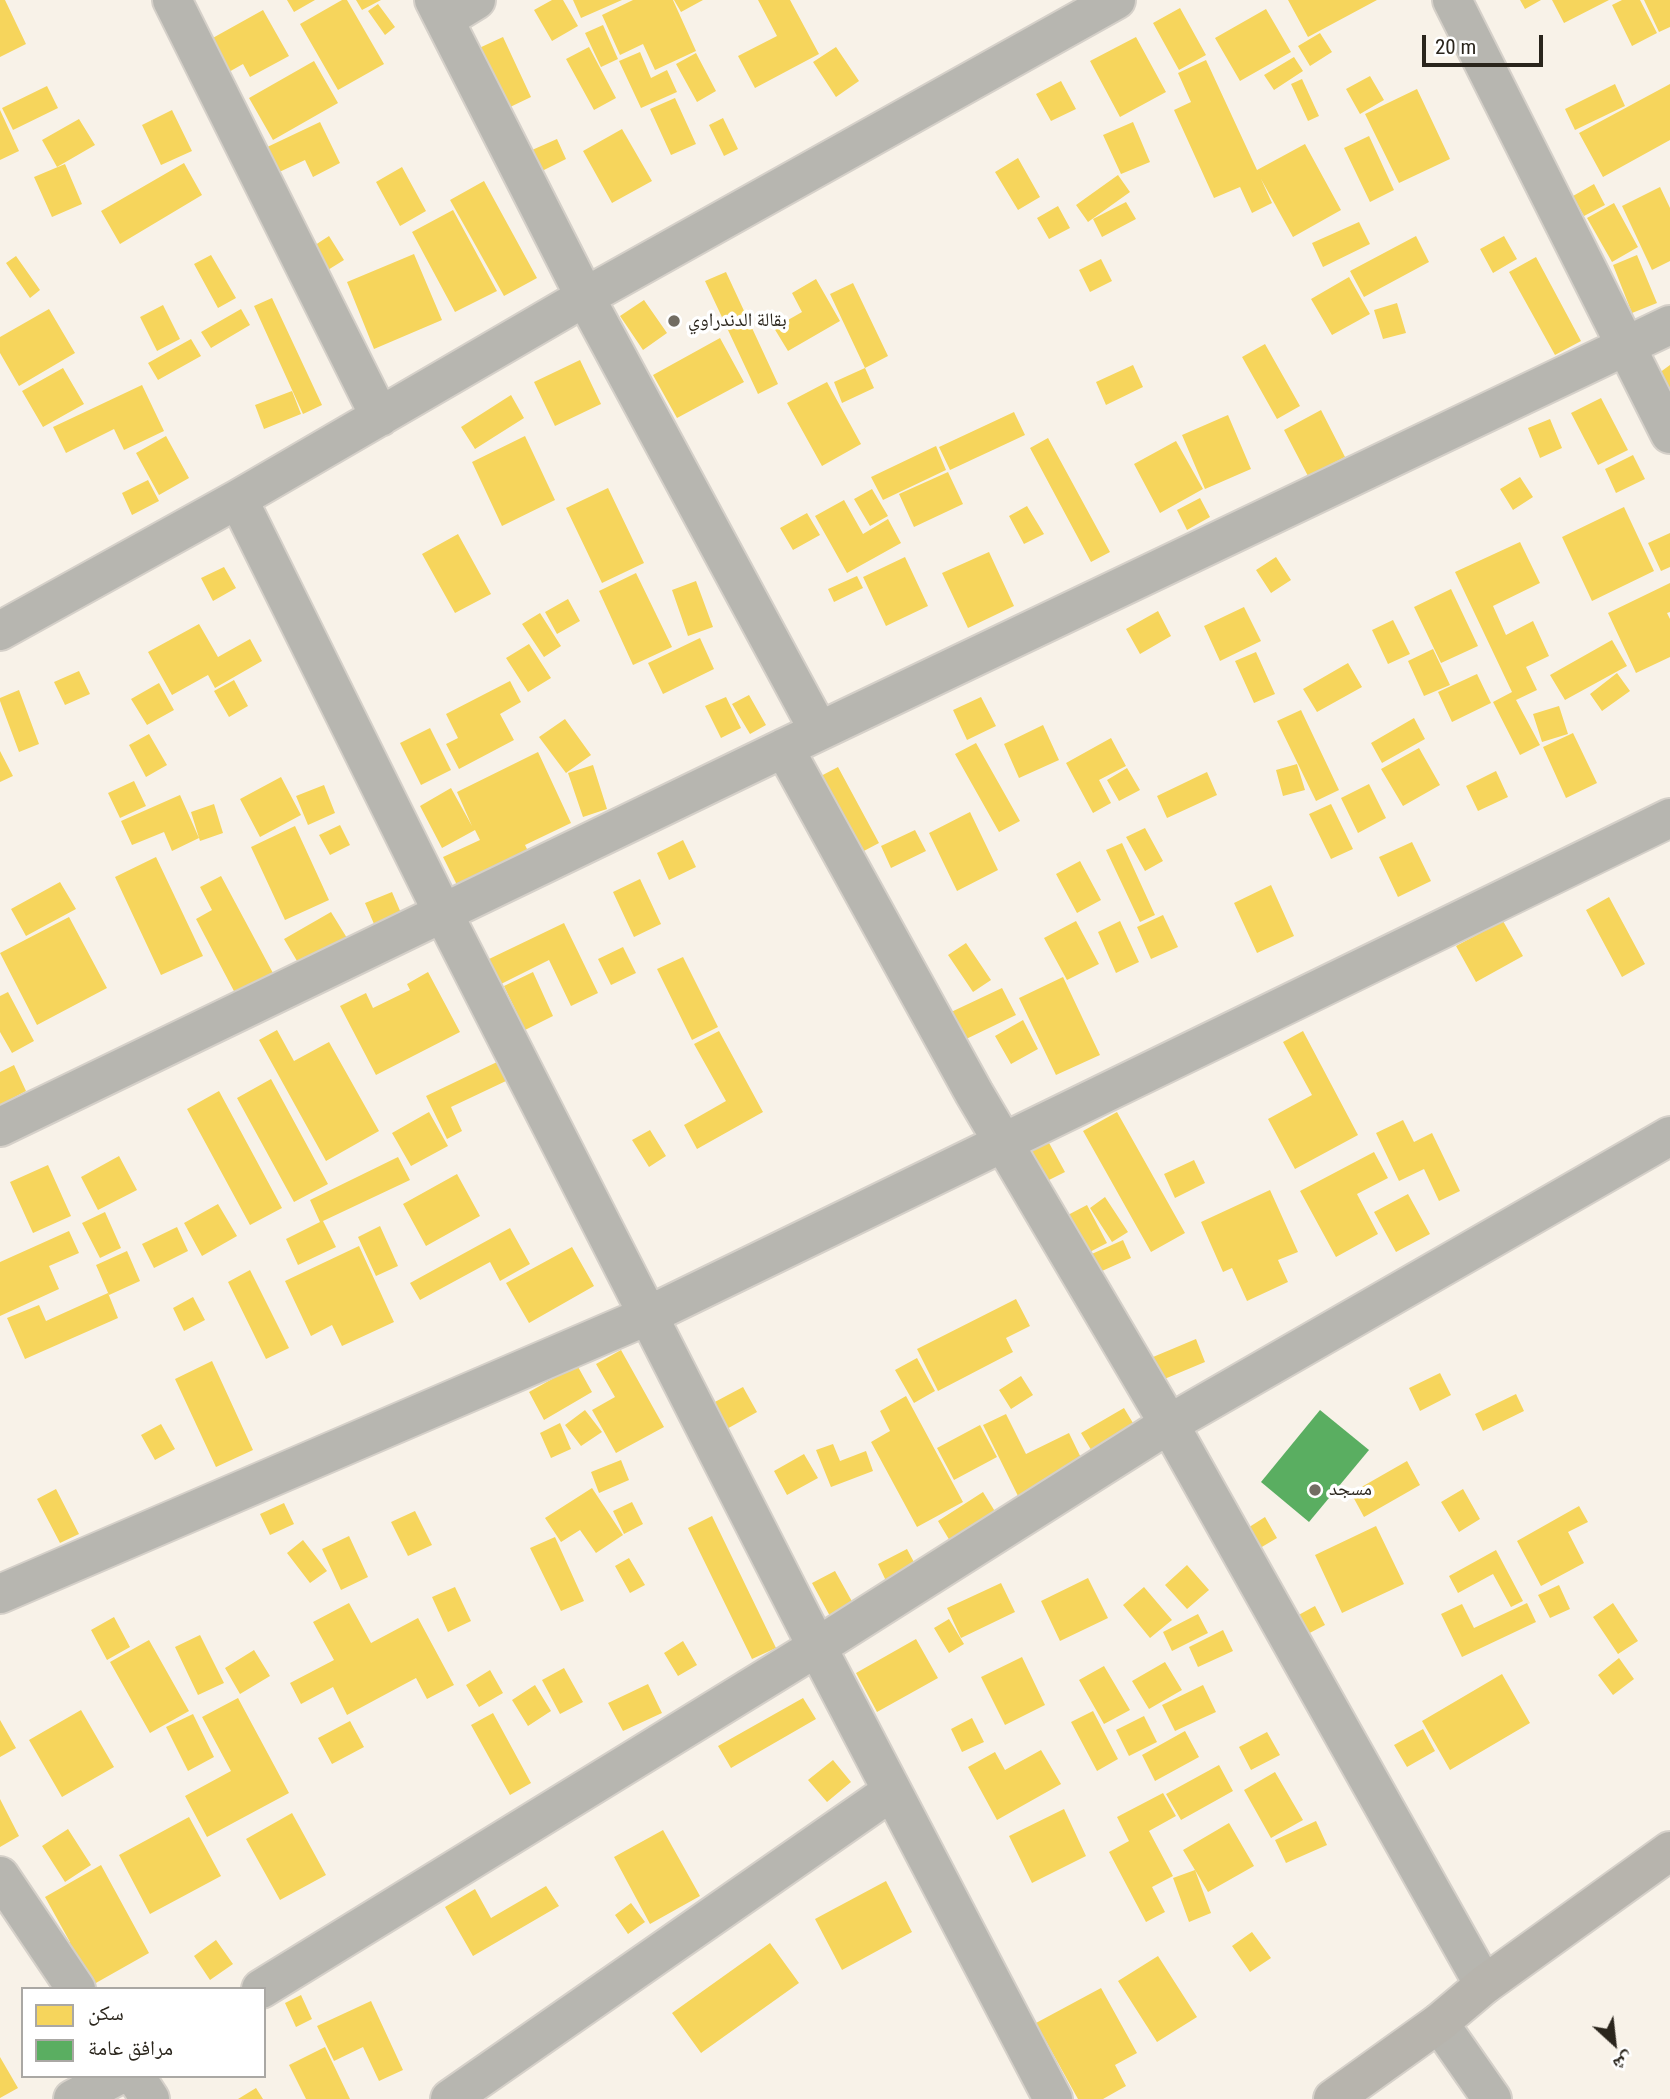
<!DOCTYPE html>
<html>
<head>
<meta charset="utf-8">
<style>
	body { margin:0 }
	#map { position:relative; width:1670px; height:2099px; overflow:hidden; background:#f8f2e8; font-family:"Roboto Condensed","Noto Naskh Arabic",sans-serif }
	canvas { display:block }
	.legend { position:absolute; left:21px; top:1987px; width:245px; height:91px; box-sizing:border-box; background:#fff; border:2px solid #aaa8a4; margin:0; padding:9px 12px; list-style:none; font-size:21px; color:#2a251c }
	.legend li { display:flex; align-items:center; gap:14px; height:35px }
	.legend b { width:35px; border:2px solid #aaa8a4 }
	.north { position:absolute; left:1579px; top:2008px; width:70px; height:70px; -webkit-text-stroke:5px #fff; paint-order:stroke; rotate:153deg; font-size:19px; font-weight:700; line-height:28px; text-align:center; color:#2a251c }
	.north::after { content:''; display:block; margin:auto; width:24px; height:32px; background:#2a251c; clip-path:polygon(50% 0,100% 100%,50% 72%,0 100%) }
	.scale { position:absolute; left:1422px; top:35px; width:121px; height:32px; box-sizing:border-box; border:4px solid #2a251c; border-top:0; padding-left:9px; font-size:21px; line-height:24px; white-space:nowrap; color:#2a251c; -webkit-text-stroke:5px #fff; paint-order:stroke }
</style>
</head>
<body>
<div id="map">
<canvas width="1670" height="2099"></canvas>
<ul class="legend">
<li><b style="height:19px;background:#f6d55c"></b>سكن</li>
<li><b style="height:19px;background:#5aae61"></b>مرافق عامة</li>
</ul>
<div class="north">ش</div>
<div class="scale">20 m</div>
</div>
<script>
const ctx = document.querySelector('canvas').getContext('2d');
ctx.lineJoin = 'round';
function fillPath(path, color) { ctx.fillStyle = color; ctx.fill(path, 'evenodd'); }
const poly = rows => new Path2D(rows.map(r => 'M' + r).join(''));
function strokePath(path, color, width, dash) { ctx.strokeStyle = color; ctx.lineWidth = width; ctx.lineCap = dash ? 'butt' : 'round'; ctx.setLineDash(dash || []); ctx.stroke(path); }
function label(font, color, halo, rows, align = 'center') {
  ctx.font = font + ' "Roboto Condensed","Noto Naskh Arabic",sans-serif'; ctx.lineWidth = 7; ctx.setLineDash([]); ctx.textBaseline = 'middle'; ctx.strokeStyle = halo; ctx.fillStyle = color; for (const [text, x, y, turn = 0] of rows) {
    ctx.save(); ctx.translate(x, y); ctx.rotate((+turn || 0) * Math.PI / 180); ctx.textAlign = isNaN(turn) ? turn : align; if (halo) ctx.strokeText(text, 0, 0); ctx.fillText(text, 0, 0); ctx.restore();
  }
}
fillPath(poly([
	[0,0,5,0,26,44,0,57],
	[287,0,315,0,294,12],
	[342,0,347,0,384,64,338,90,300,24],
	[356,0,381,0,362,10],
	[552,0,563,0,578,26,552,41,534,10],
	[573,0,622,0,581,18],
	[633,0,673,0,696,51,655,70,643,44,620,55,602,15],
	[674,0,703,0,681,12],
	[758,0,790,0,819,54,755,88,738,56,777,36],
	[1288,0,1377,0,1308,37],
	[1520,0,1541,0,1525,9],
	[1552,0,1609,0,1564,23],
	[1622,0,1640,0,1657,33,1632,46,1612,5],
	[1644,0,1670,0,1670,27,1659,32],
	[378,4,395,27,385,35,368,11],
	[1180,8,1206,55,1179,70,1153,23],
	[1266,9,1291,52,1240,81,1215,38],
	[263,10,289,56,250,77,243,64,220,77,202,44],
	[603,25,618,59,601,67,585,33],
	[1320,33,1332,52,1310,66,1298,46],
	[503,37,531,97,506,109,477,49],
	[1136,37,1166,92,1120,117,1090,61],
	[589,47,616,98,594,110,566,59],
	[836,47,859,81,836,97,813,62],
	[640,52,651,78,667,70,677,92,641,108,619,61],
	[696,53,716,91,697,102,676,64],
	[1294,57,1303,71,1274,90,1264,75],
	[1206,60,1257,170,1305,144,1341,210,1293,237,1261,179,1272,203,1252,213,1240,187,1214,198,1174,110,1191,102,1178,73],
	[314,61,338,103,273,140,249,98],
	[1370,76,1384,100,1360,114,1346,89],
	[1302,79,1319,116,1308,121,1291,84],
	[1061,81,1076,109,1051,121,1036,94],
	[1615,84,1625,106,1575,130,1565,109],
	[1670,84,1670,140,1603,177,1579,133],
	[47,86,58,108,13,130,2,108],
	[1417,89,1450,159,1399,183,1365,114],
	[675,98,696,144,671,155,650,109],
	[0,110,19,151,0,160],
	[172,110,192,151,161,165,142,125],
	[723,118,738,149,724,156,709,125],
	[79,119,95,145,57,167,42,140],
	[320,122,340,163,313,177,305,160,275,174,263,149],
	[1133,122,1150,162,1121,174,1103,135],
	[622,129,652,181,612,203,583,151],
	[1369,136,1394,190,1370,202,1344,148],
	[557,139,566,159,542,171,532,150],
	[1018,158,1040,197,1018,210,995,172],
	[184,163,202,195,120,244,101,211],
	[65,164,82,204,52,217,34,177],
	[402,167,426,211,400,226,376,182],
	[1118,175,1130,192,1088,222,1076,205],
	[484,181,537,278,504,296,450,200],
	[1594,184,1605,205,1584,216,1573,196],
	[1660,187,1670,208,1670,261,1652,270,1622,206],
	[1126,202,1136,219,1102,237,1093,219],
	[1614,203,1638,247,1612,262,1587,218],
	[1058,206,1070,228,1049,239,1037,218],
	[453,210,497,291,455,312,412,232],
	[1359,222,1370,244,1323,267,1312,243],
	[329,236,344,260,323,273,309,249],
	[1416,236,1429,262,1364,297,1350,271],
	[1504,236,1517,259,1493,273,1480,249],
	[414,254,442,320,374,349,347,282],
	[211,255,236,298,218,308,194,264],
	[1637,255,1657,303,1632,313,1613,265],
	[16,256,40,290,30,298,6,263],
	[1536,257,1581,341,1555,355,1509,272],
	[1101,259,1112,281,1090,292,1079,270],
	[726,272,778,384,758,394,705,281],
	[1349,277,1370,314,1332,335,1311,299],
	[816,279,840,321,788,351,774,328,802,312,792,293],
	[853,283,888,356,865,368,830,294],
	[272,298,322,405,303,414,254,306],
	[644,300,667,333,643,350,620,316],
	[1397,303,1406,333,1383,339,1374,310],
	[163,305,180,339,157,351,140,317],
	[49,309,75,353,19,386,0,353,0,337],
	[241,309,250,325,211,348,201,332],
	[720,338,744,382,677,418,653,375],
	[191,339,201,356,158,380,148,363],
	[1265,344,1300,406,1277,419,1242,357],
	[580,360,601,404,555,426,534,382],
	[1133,365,1143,387,1106,405,1096,382],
	[1670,365,1670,390,1659,373],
	[63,368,84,404,43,427,22,391],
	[865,368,874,388,842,403,834,382],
	[827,382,861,444,822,466,787,403],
	[142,385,164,431,124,450,114,429,66,453,53,427],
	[292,391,301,414,264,429,255,405],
	[511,395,524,418,475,449,461,427],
	[1601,398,1628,450,1598,465,1571,413],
	[1321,410,1345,457,1308,476,1284,430],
	[1014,412,1025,435,950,470,939,447],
	[1228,415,1251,469,1205,489,1182,435],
	[1550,419,1562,448,1540,458,1528,428],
	[166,436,189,478,159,495,136,453],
	[525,436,555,500,502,526,472,462],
	[1048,438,1110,552,1091,562,1030,448],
	[1176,441,1203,489,1160,513,1134,464],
	[936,446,946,470,883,500,871,477],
	[1633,455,1645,479,1616,493,1605,469],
	[948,472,963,504,914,527,899,494],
	[1520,477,1533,497,1513,510,1500,489],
	[148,480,159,501,132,515,122,493],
	[608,488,644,563,602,583,566,508],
	[872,489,888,516,870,526,854,499],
	[1200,498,1210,517,1187,530,1177,510],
	[844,500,863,534,888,519,901,543,847,573,815,516],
	[1027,506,1044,534,1024,544,1009,516],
	[1624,507,1654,571,1592,601,1562,537],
	[807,513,820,535,793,550,780,528],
	[1670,533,1670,567,1661,571,1648,543],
	[458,534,491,594,455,613,422,554],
	[1520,542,1540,583,1493,606,1506,635,1533,621,1549,656,1526,667,1537,690,1516,700,1540,745,1520,755,1493,702,1512,692,1455,572],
	[989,552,1014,606,968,628,942,573],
	[905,557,928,606,886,626,863,577],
	[1276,557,1291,580,1271,593,1256,570],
	[224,567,236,588,213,601,201,578],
	[636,573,672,647,633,665,599,591],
	[857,576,863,588,834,602,828,589],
	[696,581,713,627,688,636,672,590],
	[1670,583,1670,612,1667,613,1670,619,1670,657,1636,673,1608,613],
	[1451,589,1478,646,1441,663,1414,607],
	[568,599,580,621,557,634,545,612],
	[1244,607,1261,641,1220,661,1204,626],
	[1158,611,1171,636,1140,654,1126,629],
	[540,613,561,646,544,657,522,624],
	[1393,620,1410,654,1388,664,1372,630],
	[199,624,218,657,250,639,262,661,215,688,208,675,172,695,148,652],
	[700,638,714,669,663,694,648,663],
	[1612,640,1627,666,1565,700,1550,675],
	[529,644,551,678,528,692,506,658],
	[1433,649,1450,685,1424,696,1408,661],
	[1256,652,1275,694,1254,703,1235,661],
	[1348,663,1362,687,1317,712,1303,689],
	[79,671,90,694,65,705,54,682],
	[1617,673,1630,691,1602,711,1590,694],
	[1477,674,1491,703,1452,722,1438,692],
	[234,680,248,706,229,717,214,691],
	[510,681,521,702,500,714,514,740,459,769,446,744,458,738,446,714],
	[159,683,174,710,147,725,131,699],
	[19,690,39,744,19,752,0,701,0,698],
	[749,695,766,725,750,734,732,704],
	[726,697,741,728,721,738,705,706],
	[981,697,996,726,967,740,953,710],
	[1559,706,1568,734,1542,742,1533,714],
	[1301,710,1339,790,1316,801,1277,721],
	[1414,718,1425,739,1382,763,1371,743],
	[565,719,591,755,566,773,539,737],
	[1043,725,1059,760,1019,778,1004,744],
	[430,728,451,770,421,785,400,743],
	[1573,733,1597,783,1566,798,1543,747],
	[149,734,167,765,146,777,129,745],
	[1111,738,1126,766,1099,780,1111,803,1093,813,1066,763],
	[976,743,1020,821,999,832,955,754],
	[1419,748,1440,785,1403,806,1381,769],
	[0,751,13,776,0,782],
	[538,752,571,823,525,845,528,851,457,885,443,857,480,840,475,830,442,848,420,806,451,788,472,826,457,792],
	[1297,764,1305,790,1283,796,1276,770],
	[593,765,607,809,583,817,568,773],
	[838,767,879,843,860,853,819,777],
	[1127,768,1140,790,1119,801,1107,780],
	[1496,771,1508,797,1478,811,1466,786],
	[1207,772,1217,795,1167,818,1157,796],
	[281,777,301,815,260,837,240,799],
	[134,781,146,806,120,818,108,793],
	[1369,784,1386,818,1358,833,1341,798],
	[324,785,335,813,308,825,296,796],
	[180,795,199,838,172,851,164,832,132,845,121,821],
	[214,804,223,833,200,841,191,812],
	[1331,804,1353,849,1331,859,1309,814],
	[970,812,998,870,957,891,929,833],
	[340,825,350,845,330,855,319,835],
	[295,826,329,900,285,920,251,847],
	[1145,828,1163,861,1145,871,1126,837],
	[915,830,926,851,891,868,881,846],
	[683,840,696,867,669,880,657,853],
	[1412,842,1431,881,1398,897,1379,857],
	[1122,843,1155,915,1140,922,1106,850],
	[156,857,203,956,161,975,115,877],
	[1080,861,1101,900,1077,913,1056,874],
	[221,876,273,973,235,993,196,919,212,910,200,887],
	[640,879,661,924,634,937,613,892],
	[60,882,76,909,26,936,11,909],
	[1271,885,1294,936,1257,953,1234,903],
	[392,892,401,913,374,924,365,903],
	[1609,897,1645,964,1622,977,1586,910],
	[331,912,347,938,300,966,284,939],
	[1163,915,1178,947,1151,959,1137,927],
	[69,917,107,988,37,1025,0,953],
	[1076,921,1099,964,1067,980,1044,938],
	[1120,921,1139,962,1116,973,1098,932],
	[1503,921,1523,956,1476,982,1456,946],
	[564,923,598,993,571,1006,549,960,501,984,489,959],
	[966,943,991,980,973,992,948,955],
	[623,947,636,973,611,985,598,959],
	[683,957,718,1027,692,1040,657,969],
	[428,972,460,1032,376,1075,340,1006,366,993,373,1008,410,990,407,984],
	[533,972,553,1016,525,1030,504,986],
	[1063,977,1100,1055,1056,1075,1019,998],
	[1002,988,1016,1015,962,1041,949,1013],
	[8,992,34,1041,12,1053,0,1032,0,996],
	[1023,1020,1038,1049,1011,1064,995,1036],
	[277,1030,294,1061,329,1042,379,1131,326,1161,259,1040],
	[719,1031,763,1112,697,1149,684,1125,726,1101,694,1044],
	[1303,1031,1358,1135,1295,1169,1268,1119,1312,1095,1283,1042],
	[497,1062,506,1081,451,1107,462,1131,447,1139,426,1096],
	[14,1065,26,1091,0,1105,0,1072],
	[271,1079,328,1184,294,1202,237,1098],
	[219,1091,282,1208,250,1225,187,1109],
	[429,1112,448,1146,411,1166,392,1133],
	[1117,1112,1185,1233,1151,1252,1083,1131],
	[1403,1120,1414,1142,1432,1133,1460,1191,1439,1201,1424,1169,1399,1181,1376,1133],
	[650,1130,666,1156,649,1167,632,1140],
	[1048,1141,1065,1172,1031,1189,1015,1159],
	[1374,1152,1388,1178,1357,1194,1378,1234,1336,1257,1300,1191],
	[119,1156,137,1190,98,1210,81,1177],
	[398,1157,410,1180,323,1221,336,1247,298,1265,286,1239,320,1222,310,1200],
	[1194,1160,1205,1183,1175,1198,1164,1174],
	[48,1165,71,1216,33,1233,10,1182],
	[457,1174,480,1216,426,1246,403,1204],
	[1270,1190,1298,1252,1278,1260,1288,1282,1247,1301,1232,1268,1223,1272,1201,1222],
	[1408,1194,1430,1234,1396,1252,1374,1212],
	[1105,1197,1128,1232,1112,1242,1090,1208],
	[218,1204,237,1236,202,1256,184,1223],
	[1087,1205,1107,1243,1084,1255,1064,1217],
	[105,1212,121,1248,100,1258,82,1223],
	[380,1226,398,1266,376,1276,358,1237],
	[177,1227,188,1251,154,1268,142,1244],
	[510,1228,530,1264,500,1281,490,1262,420,1300,410,1283],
	[69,1231,79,1253,49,1266,59,1289,0,1316,0,1262],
	[1123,1240,1131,1258,1093,1275,1085,1257],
	[359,1246,394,1322,342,1346,332,1325,311,1336,285,1281],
	[572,1247,594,1286,529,1323,506,1283],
	[127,1251,140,1281,109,1295,96,1265],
	[250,1270,289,1348,266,1359,228,1282],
	[108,1293,118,1318,25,1359,7,1318,39,1305,46,1321],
	[193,1297,205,1320,184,1331,173,1308],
	[1016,1299,1030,1326,1006,1338,1013,1352,938,1391,917,1349],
	[1196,1339,1205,1362,1162,1380,1153,1357],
	[621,1350,664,1427,616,1453,592,1410,615,1397,596,1364],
	[917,1358,935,1391,914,1403,895,1370],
	[212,1361,253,1450,216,1467,175,1379],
	[577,1365,592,1392,544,1420,529,1392],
	[1440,1373,1451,1395,1420,1411,1409,1388],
	[1021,1376,1033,1395,1011,1409,999,1390],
	[743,1387,757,1412,725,1430,711,1404],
	[1516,1394,1524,1411,1483,1431,1475,1414],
	[906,1396,963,1502,917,1527,871,1442,890,1431,880,1411],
	[1124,1408,1139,1433,1096,1458,1081,1433],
	[585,1410,602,1432,581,1446,565,1425],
	[1006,1414,1026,1454,1069,1433,1084,1464,1018,1496,983,1425],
	[560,1423,571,1449,551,1458,540,1433],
	[161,1424,175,1449,155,1460,141,1435],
	[980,1425,997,1457,954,1480,937,1448],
	[833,1444,840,1461,866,1451,873,1471,831,1487,816,1450],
	[804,1454,818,1478,787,1495,774,1471],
	[621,1460,629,1480,599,1493,591,1472],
	[1407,1461,1420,1485,1364,1517,1351,1493],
	[592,1488,623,1535,596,1553,580,1530,561,1542,545,1518],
	[56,1489,79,1534,60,1543,37,1499],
	[1463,1489,1480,1519,1459,1532,1441,1502],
	[983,1492,996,1513,950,1541,938,1521],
	[632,1502,643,1524,624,1534,613,1511],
	[284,1503,294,1524,270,1535,260,1514],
	[1579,1506,1588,1522,1568,1532,1584,1563,1541,1586,1517,1541],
	[415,1511,432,1545,408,1556,391,1522],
	[712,1516,776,1648,752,1659,688,1528],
	[1265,1517,1277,1538,1255,1551,1243,1531],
	[1376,1526,1404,1584,1342,1613,1315,1555],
	[349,1536,368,1577,341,1590,322,1549],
	[555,1537,584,1601,561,1611,530,1548],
	[303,1540,327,1571,310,1583,287,1553],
	[907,1549,916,1566,886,1581,878,1564],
	[1496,1550,1523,1601,1511,1607,1493,1574,1458,1593,1449,1576],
	[629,1558,645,1585,630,1593,615,1566],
	[1187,1565,1209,1590,1187,1609,1165,1585],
	[835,1571,854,1605,831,1618,812,1583],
	[1088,1578,1108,1618,1060,1641,1041,1601],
	[1001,1583,1015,1612,961,1638,947,1608],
	[1559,1585,1570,1609,1550,1618,1538,1595],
	[455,1587,471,1621,448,1632,432,1597],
	[1144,1587,1172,1620,1150,1638,1123,1605],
	[349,1603,371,1643,418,1618,454,1685,427,1699,416,1678,347,1715,333,1687,301,1704,290,1683,334,1660,313,1622],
	[1527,1603,1536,1622,1462,1657,1441,1614,1462,1604,1474,1628],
	[1613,1603,1638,1641,1618,1654,1593,1617],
	[1315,1606,1325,1625,1302,1637,1293,1618],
	[1198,1614,1208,1633,1172,1651,1163,1632],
	[114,1617,130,1647,107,1660,91,1630],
	[949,1619,964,1644,949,1653,934,1628],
	[1223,1630,1233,1651,1198,1667,1189,1647],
	[200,1635,224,1683,198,1695,175,1647],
	[916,1639,938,1678,877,1712,856,1673],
	[149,1640,189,1711,150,1733,110,1662],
	[683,1641,697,1665,678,1676,664,1653],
	[254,1650,270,1676,240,1694,225,1668],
	[1022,1657,1045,1705,1005,1725,981,1677],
	[1619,1658,1634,1679,1613,1695,1598,1675],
	[1165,1662,1182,1690,1149,1709,1132,1681],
	[1104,1666,1130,1710,1104,1724,1079,1680],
	[564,1668,583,1702,560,1714,542,1680],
	[490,1670,503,1693,479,1707,466,1685],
	[1502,1674,1530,1723,1450,1770,1422,1721],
	[648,1684,662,1713,623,1731,608,1703],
	[535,1685,551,1711,528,1726,512,1700],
	[1203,1685,1216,1712,1175,1731,1162,1705],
	[238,1698,289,1793,207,1837,185,1796,231,1771,202,1717],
	[803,1698,816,1719,731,1768,718,1746],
	[81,1710,114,1767,62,1797,29,1740],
	[1093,1711,1118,1759,1097,1771,1071,1722],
	[493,1713,531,1783,510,1795,471,1725],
	[193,1714,214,1757,188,1771,166,1727],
	[1144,1716,1157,1742,1129,1756,1116,1730],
	[972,1718,984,1742,962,1752,951,1729],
	[0,1720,16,1748,0,1757],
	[350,1721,364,1747,332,1764,318,1738],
	[1423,1729,1435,1751,1407,1767,1394,1745],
	[1185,1731,1199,1757,1155,1781,1142,1755],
	[1267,1732,1280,1755,1251,1770,1239,1747],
	[1041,1750,1061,1784,997,1820,968,1767,995,1752,1005,1770],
	[833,1760,851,1782,827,1802,808,1780],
	[1219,1765,1233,1791,1181,1820,1166,1794],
	[1275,1772,1303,1820,1271,1838,1244,1790],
	[1163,1793,1176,1816,1149,1831,1173,1876,1152,1887,1165,1912,1146,1922,1109,1852,1129,1841,1117,1817],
	[0,1799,19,1836,0,1847],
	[1064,1809,1086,1856,1032,1883,1009,1836],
	[292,1813,326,1875,280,1900,246,1839],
	[189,1817,221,1876,150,1914,119,1855],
	[1316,1821,1327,1845,1286,1863,1275,1840],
	[1229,1823,1254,1866,1208,1892,1195,1870,1211,1913,1189,1922,1173,1878,1195,1870,1183,1850],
	[68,1829,91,1865,65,1882,42,1846],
	[663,1830,700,1896,650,1924,614,1857],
	[101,1865,149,1953,87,1988,63,1945,70,1942,45,1897],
	[886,1881,912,1932,842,1970,815,1919],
	[546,1886,559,1906,473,1956,445,1907,475,1889,491,1918],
	[631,1903,645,1922,628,1934,615,1915],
	[1252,1932,1271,1958,1250,1972,1232,1946],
	[216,1940,233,1964,210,1980,194,1956],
	[770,1943,799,1983,701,2053,672,2013],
	[1158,1956,1197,2017,1157,2042,1118,1981],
	[1101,1988,1137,2053,1115,2065,1126,2086,1103,2099,1078,2099,1036,2023],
	[301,1995,312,2019,296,2027,285,2003],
	[371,2001,403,2070,379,2081,363,2047,334,2061,317,2026],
	[325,2047,350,2099,306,2099,289,2065],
	[0,2057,18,2088,0,2098],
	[256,2088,263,2099,238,2099]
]), '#f6d55c');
fillPath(poly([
	[1320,1410,1369,1450,1309,1522,1261,1482]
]), '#5aae61');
const street = poly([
	[172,0,380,417],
	[434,0,585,297,819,731],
	[1452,0,1670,434],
	[445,19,476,0],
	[238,499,443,913,817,1647,1053,2099],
	[0,631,238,499,585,297,1116,0],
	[784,748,974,1093,1169,1424,1484,1985],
	[0,1127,784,748,1670,325],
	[0,1594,649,1315,1670,818],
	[0,1876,76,1989],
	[261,1989,817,1647,1169,1424,1670,1136],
	[1439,2023,1492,2099],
	[135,2076,150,2099],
	[73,2099,117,2076],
	[450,2099,892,1791]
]);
const secondary = poly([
	[1333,2099,1439,2023,1484,1985,1670,1851]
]);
strokePath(street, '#d5d0c9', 42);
strokePath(secondary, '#d5d0c9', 42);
strokePath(street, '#b7b6b0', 38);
strokePath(secondary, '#b7b4ad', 38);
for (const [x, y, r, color] of [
	[674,321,7,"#726d63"],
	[1315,1490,7,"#726d63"]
]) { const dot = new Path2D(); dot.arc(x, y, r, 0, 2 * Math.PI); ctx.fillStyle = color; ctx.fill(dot); strokePath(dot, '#fff', 2.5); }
label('19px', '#2a251c', '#fff', [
	["بقالة الدندراوي",688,321],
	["مسجد",1329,1490]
], 'left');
</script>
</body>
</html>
